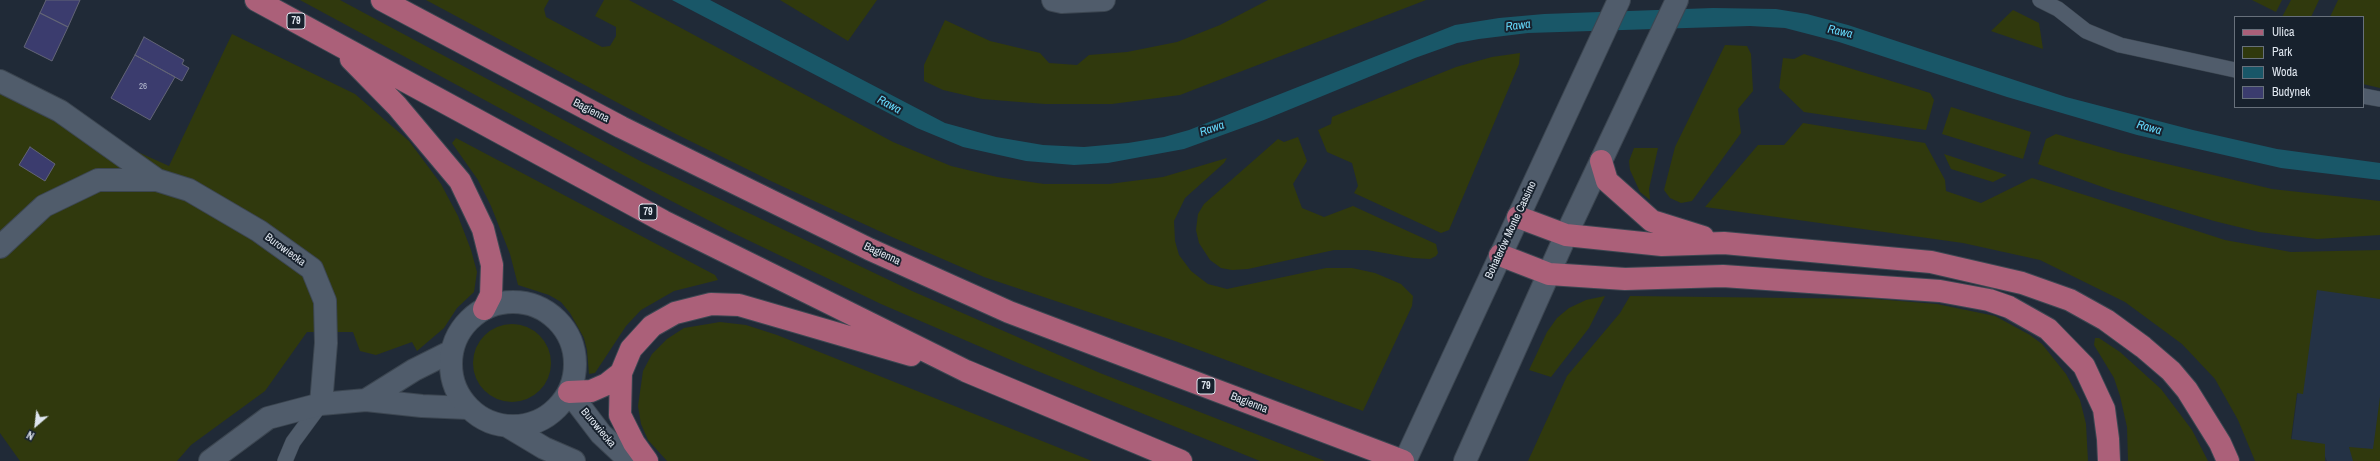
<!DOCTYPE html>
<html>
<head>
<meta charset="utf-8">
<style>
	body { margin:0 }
	#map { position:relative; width:2380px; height:461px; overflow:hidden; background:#202a37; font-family:"Archivo Narrow",sans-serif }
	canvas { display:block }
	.legend { position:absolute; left:2234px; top:16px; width:130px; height:92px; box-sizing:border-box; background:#17212d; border:1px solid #67707b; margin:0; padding:5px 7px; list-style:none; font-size:12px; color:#dfe6ef }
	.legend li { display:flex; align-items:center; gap:8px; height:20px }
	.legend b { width:20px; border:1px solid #67707b }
	.north { position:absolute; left:16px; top:405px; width:40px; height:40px; -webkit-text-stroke:3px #17212d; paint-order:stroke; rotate:208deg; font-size:11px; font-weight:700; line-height:16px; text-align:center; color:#dfe6ef }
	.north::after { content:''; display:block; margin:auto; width:14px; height:18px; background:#dfe6ef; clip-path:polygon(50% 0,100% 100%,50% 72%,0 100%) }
</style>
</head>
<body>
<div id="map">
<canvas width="2380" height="461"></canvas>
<ul class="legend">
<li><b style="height:5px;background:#ab6079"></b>Ulica</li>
<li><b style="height:11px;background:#30390d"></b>Park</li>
<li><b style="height:11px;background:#195768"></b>Woda</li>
<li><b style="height:11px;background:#3b3c6e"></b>Budynek</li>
</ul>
<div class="north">N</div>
</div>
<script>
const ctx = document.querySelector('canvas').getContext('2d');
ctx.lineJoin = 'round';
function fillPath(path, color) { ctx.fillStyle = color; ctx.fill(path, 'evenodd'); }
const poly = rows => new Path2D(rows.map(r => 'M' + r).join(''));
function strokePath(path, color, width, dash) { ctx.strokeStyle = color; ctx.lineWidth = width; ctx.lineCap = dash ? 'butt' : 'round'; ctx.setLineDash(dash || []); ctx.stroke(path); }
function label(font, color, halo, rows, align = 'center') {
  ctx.font = font + ' "Archivo Narrow",sans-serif'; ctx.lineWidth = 4; ctx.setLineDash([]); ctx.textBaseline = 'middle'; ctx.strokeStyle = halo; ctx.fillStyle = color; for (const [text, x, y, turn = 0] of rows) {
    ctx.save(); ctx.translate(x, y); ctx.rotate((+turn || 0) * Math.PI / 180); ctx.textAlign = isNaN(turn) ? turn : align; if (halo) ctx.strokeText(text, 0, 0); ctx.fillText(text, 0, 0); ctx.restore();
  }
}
fillPath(poly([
	[2316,253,2380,260,2380,461,2327,461,2322,450,2291,444]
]), '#243245');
fillPath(poly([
	[300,0,340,0,642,162,912,291,1100,373,1325,461,1260,461,1025,366,881,304,729,231,660,195],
	[426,0,549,0,544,9,546,17,602,47,610,46,616,36,616,27,595,16,604,0,629,0,893,142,951,166,997,177,1044,184,1109,184,1163,177,1227,158,1224,163,1185,198,1174,221,1175,241,1179,255,1191,271,1200,278,1208,284,1227,289,1326,268,1352,268,1375,273,1401,284,1413,296,1412,306,1363,411,1175,341,984,277,892,237,773,182,676,134],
	[780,0,877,0,848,41],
	[1268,0,1426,0,1180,95,1112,104,1045,104,982,99,943,90,924,81,924,65,945,20,990,41,1040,53,1049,63,1077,65,1089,55,1127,52,1177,42,1220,25],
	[2252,0,2282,0,2276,12],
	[2291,0,2319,0,2311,17,2282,17],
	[2338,0,2380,0,2380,88,2363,84,2363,17,2330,17],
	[2013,10,2039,23,2043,49,1991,31],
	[232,34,355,94,409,141,441,184,458,216,471,250,477,272,474,292,457,308,444,328,417,351,412,342,376,355,360,351,353,332,307,332,265,391,191,445,177,461,20,461,0,433,0,90,169,166],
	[1725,45,1747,46,1751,54,1753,91,1738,109,1741,133,1692,201,1681,203,1670,198,1664,190,1675,147],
	[1520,53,1519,64,1449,230,1441,233,1354,193,1358,186,1352,163,1327,152,1318,130,1331,124,1332,117,1456,67,1492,57],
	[1804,54,1930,93,1934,100,1926,130,1804,112,1779,88,1783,58,1794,59],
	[1951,107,2031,132,2023,159,1942,134],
	[1803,123,1925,143,1945,180,1946,191,1981,203,2032,178,2225,240,2291,252,2380,250,2380,299,2317,290,2303,394,2297,393,2291,439,2325,444,2325,461,2255,461,2238,420,2215,379,2182,344,2125,302,2040,260,1963,243,1705,207,1758,145,1784,145],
	[2056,134,2121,153,2272,189,2380,201,2380,235,2317,239,2259,232,2214,221,2111,190,2038,164,2046,139],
	[1298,137,1307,161,1293,184,1302,208,1324,217,1353,206,1436,244,1438,253,1436,256,1430,259,1413,258,1367,250,1334,250,1248,269,1232,270,1221,268,1210,260,1199,243,1196,230,1198,214,1204,204,1278,139,1284,142],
	[456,138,715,275,718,280,674,291,641,310,626,326,595,373,589,374,587,350,584,338,570,313,561,302,549,295,518,285,510,254,491,206,478,180,452,143],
	[1634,148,1658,148,1649,189,1650,200,1640,192,1630,170,1629,161],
	[1944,154,2007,175,1993,182,1951,169],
	[1605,296,1589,328,1551,377,1529,370,1547,332,1557,318,1569,308,1586,300],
	[1630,296,1875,299,1937,304,1995,316,2030,335,2042,344,2066,374,2080,400,2086,424,2088,461,1528,461,1567,376,1620,313],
	[720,322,746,325,777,335,1092,461,667,461,648,440,641,424,638,406,643,371,652,354,667,339,684,328],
	'473 363a39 39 0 1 1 78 0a39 39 0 1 1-78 0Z',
	[2095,338,2099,338,2120,352,2161,389,2192,430,2208,461,2128,461,2127,427,2120,396,2114,378,2094,345],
	[2380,397,2380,461,2353,461,2349,447,2373,449]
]), '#30390d');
fillPath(poly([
	[672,0,710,0,945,123,996,137,1043,145,1084,147,1128,143,1164,137,1189,130,1455,25,1499,18,1544,14,1713,8,1776,9,1807,14,1848,25,2066,97,2193,130,2277,149,2380,163,2380,180,2281,168,2137,135,2007,97,1839,42,1785,28,1750,26,1528,33,1479,39,1457,43,1415,58,1264,120,1184,149,1108,163,1074,165,1026,161,963,147,917,128]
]), '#195768');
const building = poly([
	[46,0,80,0,68,27,40,13,46,0],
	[40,13,68,27,52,61,24,47,40,13],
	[144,37,184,60,182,64,189,68,182,81,135,55,144,37],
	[135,55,175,77,150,120,111,98,135,55],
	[30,147,55,164,45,181,19,165,30,147]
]);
fillPath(building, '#3b3c6e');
strokePath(building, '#626476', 1);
const service = poly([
	[2040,0,2058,9,2086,31,2120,45,2235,70],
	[2363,96,2380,99],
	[285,461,293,442,321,404]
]);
const minor = poly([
	[1053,0,1062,2,1104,0],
	[0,81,60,111,157,180,189,190,259,231,312,269,325,301,326,343,321,404],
	[0,247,44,206,98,180,157,180],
	[366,400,414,370,452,351],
	[210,461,268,418,321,404,366,400,422,406,468,408]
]);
const tertiary = poly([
	'451 364a62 62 0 1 1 124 0a62 62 0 1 1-124 0Z',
	[569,392,601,434,630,461],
	[509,427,544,448,574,461],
	[1405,461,1619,0],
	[1465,461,1566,235,1677,0]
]);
const primary = poly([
	[256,0,663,221,817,297,966,371,1181,461],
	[382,0,621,127,869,249,1009,312,1403,461],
	[351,59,397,106,460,181,483,229,492,265,491,295,484,309],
	[1601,161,1607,181,1652,221,1703,237],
	[1518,217,1566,235,1662,245,1724,243,1931,262,2022,283,2070,300,2106,320,2143,347,2171,371,2187,390,2220,443,2228,461],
	[1500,255,1549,274,1625,279,1723,276,1940,291,1989,300,2009,307,2048,329,2084,366,2104,409,2108,439,2109,461],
	[569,392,591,391,607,384,621,373],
	[647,461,634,443,620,415,621,373,631,349,652,326,675,313,711,304,739,305,911,355]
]);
strokePath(service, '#3c4651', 16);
strokePath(minor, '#3c4651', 24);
strokePath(tertiary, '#3c4651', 24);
strokePath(primary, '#3c4651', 24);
strokePath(service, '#505c6b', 15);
strokePath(minor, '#505c6b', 22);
strokePath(tertiary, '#505c6b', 22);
strokePath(primary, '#ab6079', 22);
label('9px', '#b6bccf', null, [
	["26",143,87]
]);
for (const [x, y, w] of [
	[296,21,18],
	[648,212,18],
	[1206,386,18]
]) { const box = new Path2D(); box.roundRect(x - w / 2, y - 8, w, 16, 3); ctx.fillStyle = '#17212d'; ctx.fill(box); strokePath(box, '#dfe6ef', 1); }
label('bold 10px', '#dfe6ef', null, [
	["79",296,21],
	["79",648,212],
	["79",1206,386]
]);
label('11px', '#dfe6ef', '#17212d', [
	["Bagienna",591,111,27],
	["Bohaterów Monte Cassino",1511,230,-65],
	["Burowiecka",285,250,36],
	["Bagienna",882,254,25],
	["Bagienna",1249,403,21],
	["Burowiecka",598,428,50]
]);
label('italic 12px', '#64d7f9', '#17212d', [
	["Rawa",1518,26,-7],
	["Rawa",1840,32,12],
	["Rawa",889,105,28],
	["Rawa",2149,128,16],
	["Rawa",1212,129,-19]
]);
</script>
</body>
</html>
